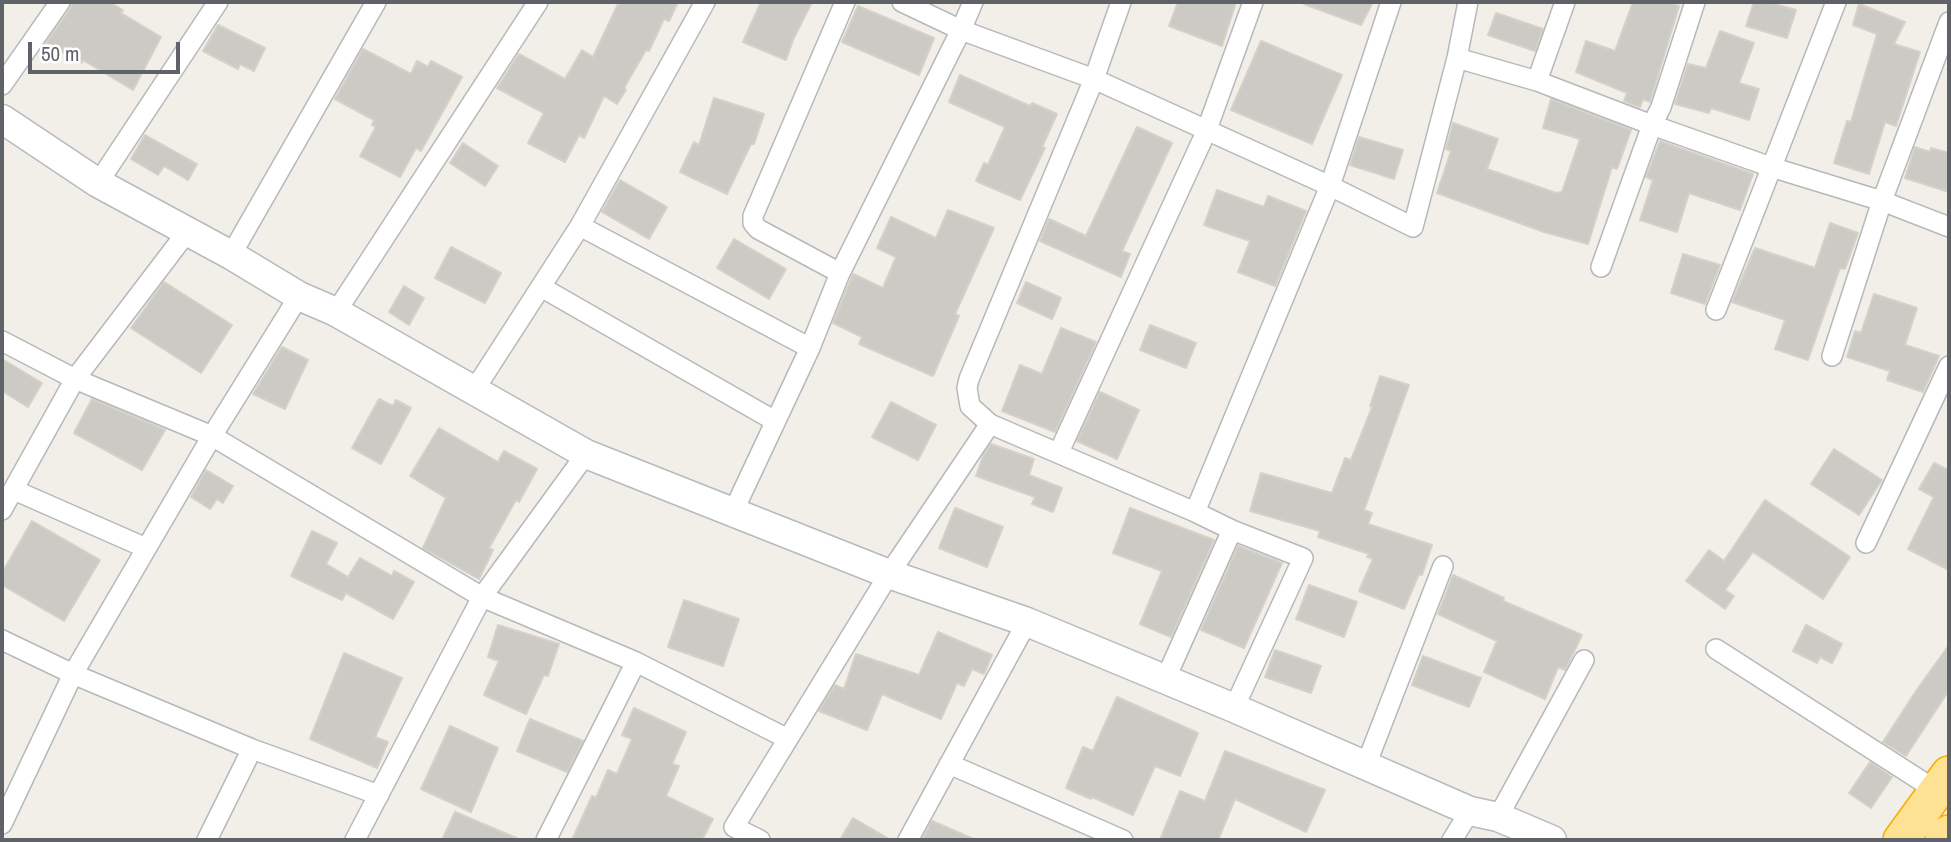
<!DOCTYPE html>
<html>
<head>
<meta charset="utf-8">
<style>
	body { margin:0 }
	#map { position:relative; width:1951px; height:842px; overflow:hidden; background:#f1efe8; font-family:"Archivo Narrow",sans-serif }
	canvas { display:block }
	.frame { position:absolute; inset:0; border:4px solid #5f6368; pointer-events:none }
	.scale { position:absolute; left:28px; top:42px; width:152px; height:32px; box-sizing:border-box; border:4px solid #5f6368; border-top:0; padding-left:9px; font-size:21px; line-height:24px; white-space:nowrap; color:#5f6368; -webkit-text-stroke:5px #fff; paint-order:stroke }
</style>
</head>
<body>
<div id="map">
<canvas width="1951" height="842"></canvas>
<div class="frame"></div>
<div class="scale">50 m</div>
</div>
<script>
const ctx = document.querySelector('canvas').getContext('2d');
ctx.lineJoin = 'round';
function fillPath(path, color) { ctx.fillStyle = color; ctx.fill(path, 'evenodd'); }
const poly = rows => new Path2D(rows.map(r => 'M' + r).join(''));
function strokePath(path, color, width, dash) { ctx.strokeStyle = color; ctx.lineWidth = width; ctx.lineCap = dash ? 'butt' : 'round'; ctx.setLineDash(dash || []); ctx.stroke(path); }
const building = poly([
	[72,2,109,2,123,10,121,13,161,37,133,90,83,60,82,63,46,43,70,9,72,2],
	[619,2,678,2,669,21,664,19,649,51,646,50,624,88,626,90,617,104,604,96,584,138,579,135,565,162,528,143,544,113,497,88,519,54,565,79,582,50,593,57,619,2],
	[761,2,812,2,793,40,786,60,743,42,761,2],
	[1178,2,1236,2,1222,46,1169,26,1178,2],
	[1304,2,1373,2,1361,25,1304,4,1304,2],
	[1633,2,1667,2,1679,6,1650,102,1643,99,1640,107,1624,101,1627,93,1576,72,1586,41,1615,51,1633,2],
	[1754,2,1767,2,1796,10,1787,38,1746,26,1754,2],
	[1859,4,1905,22,1894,44,1920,52,1896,126,1885,122,1869,174,1834,163,1847,121,1851,122,1877,34,1853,25,1859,4],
	[858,6,934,38,919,75,842,42,858,6],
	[1496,13,1543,29,1535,51,1488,35,1496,13],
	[218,25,265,48,254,71,240,64,238,69,203,51,218,25],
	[1720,31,1754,43,1739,83,1759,89,1749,120,1711,108,1709,113,1675,104,1688,64,1706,68,1720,31],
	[1261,41,1342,75,1312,144,1231,110,1261,41],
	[363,49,411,74,417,61,428,67,431,61,462,77,421,151,416,148,400,177,360,156,376,127,372,125,374,120,335,99,363,49],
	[960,75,1030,106,1032,103,1057,114,1042,147,1045,148,1020,200,976,181,984,163,988,165,1005,127,949,102,960,75],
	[714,98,764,114,754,144,751,144,727,194,680,172,694,142,699,145,714,98],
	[1551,99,1631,130,1617,169,1612,167,1588,244,1544,232,1437,193,1451,151,1446,149,1453,123,1498,139,1487,169,1556,193,1562,192,1580,139,1543,128,1551,99],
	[1137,127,1172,143,1122,251,1130,254,1121,277,1040,241,1049,219,1086,236,1137,127],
	[145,135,197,164,188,180,164,166,158,175,131,159,145,135],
	[1359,137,1403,150,1394,179,1350,165,1359,137],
	[1660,141,1753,174,1740,210,1689,193,1677,232,1640,220,1653,180,1646,177,1660,141],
	[463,143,498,166,485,186,450,163,463,143],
	[1915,147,1930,152,1931,148,1949,153,1949,179,1946,191,1905,178,1915,147],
	[620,180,667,207,649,239,602,212,620,180],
	[1217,190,1264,207,1268,196,1306,211,1275,286,1238,272,1250,241,1204,225,1217,190],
	[948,210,994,228,955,314,959,316,933,376,859,344,862,337,833,323,853,274,883,288,896,257,877,248,891,217,936,238,948,210],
	[1830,223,1858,233,1845,269,1840,268,1808,360,1775,349,1785,320,1732,302,1755,248,1815,268,1830,223],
	[734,239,786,269,769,299,717,268,734,239],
	[451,247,501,273,485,303,435,278,451,247],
	[1683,254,1720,265,1705,304,1671,293,1683,254],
	[164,282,232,325,201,373,131,328,164,282],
	[1026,282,1061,298,1052,319,1017,303,1026,282],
	[404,286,424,298,409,325,389,312,404,286],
	[1874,294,1917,308,1905,345,1939,356,1923,392,1887,380,1890,371,1847,357,1855,331,1861,333,1874,294],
	[1150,325,1196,343,1186,368,1140,350,1150,325],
	[1061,328,1096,342,1055,432,1002,411,1020,365,1042,374,1061,328],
	[282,347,308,360,285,409,253,394,282,347],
	[2,359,42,383,28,407,2,391,2,359],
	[1380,376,1409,385,1364,510,1372,513,1368,524,1432,545,1422,575,1419,574,1404,609,1359,591,1373,559,1367,557,1369,554,1318,537,1320,531,1250,511,1261,473,1332,493,1345,458,1351,460,1372,407,1370,406,1380,376],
	[1100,392,1139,410,1117,459,1077,441,1100,392],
	[92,399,165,430,142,470,74,433,92,399],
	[379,399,393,406,396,400,411,408,381,464,352,448,379,399],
	[891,402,936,425,918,460,872,437,891,402],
	[439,428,498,462,504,451,537,469,519,502,516,500,489,548,493,550,479,579,423,548,446,498,410,476,439,428],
	[991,444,1034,459,1029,475,1062,488,1053,512,1032,504,1035,497,976,476,983,456,991,444],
	[1834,449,1882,480,1859,515,1811,484,1834,449],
	[1934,463,1948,470,1949,467,1949,570,1908,549,1934,497,1919,489,1934,463],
	[206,470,233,486,223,503,217,499,210,509,191,497,206,470],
	[1765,500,1850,557,1823,599,1753,552,1725,590,1734,596,1725,609,1686,581,1709,550,1724,561,1765,500],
	[955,508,1003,527,987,567,939,548,955,508],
	[1130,508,1214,540,1171,637,1140,624,1162,571,1113,553,1130,508],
	[32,521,100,560,64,621,2,585,2,573,32,521],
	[312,531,337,543,326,564,348,577,360,558,392,576,394,571,414,582,393,619,346,593,342,600,291,576,312,531],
	[1238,546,1282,563,1244,648,1201,630,1238,546],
	[1453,575,1504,598,1503,601,1582,635,1565,670,1558,667,1545,699,1484,672,1497,641,1438,614,1453,575],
	[1309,585,1357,602,1344,637,1296,619,1309,585],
	[684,600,739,619,723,666,668,647,684,600],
	[498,625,559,644,548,676,544,675,526,714,484,695,499,661,488,657,498,625],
	[1806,625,1842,644,1832,663,1820,657,1817,663,1793,651,1806,625],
	[938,632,992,655,984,674,972,669,964,686,957,683,941,719,882,694,867,730,819,711,835,685,844,689,856,654,919,675,938,632],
	[1949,645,1949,690,1906,756,1883,742,1916,691,1949,645],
	[1275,650,1321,666,1311,693,1265,677,1275,650],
	[344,653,402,678,375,737,388,742,377,768,310,739,344,653],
	[1423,656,1481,678,1469,707,1412,685,1423,656],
	[1117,697,1198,733,1180,776,1155,766,1133,815,1092,797,1091,799,1066,788,1083,747,1093,751,1117,697],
	[634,708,686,732,672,764,679,766,666,796,713,819,702,840,572,840,592,796,596,798,608,770,617,774,632,739,622,735,634,708],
	[530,719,583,741,567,772,517,751,530,719],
	[450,726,498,748,471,812,421,789,450,726],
	[1225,751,1325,790,1306,832,1235,799,1218,840,1160,840,1180,791,1205,801,1225,751],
	[1870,762,1892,777,1871,808,1849,793,1870,762],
	[455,812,521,840,442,840,455,812],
	[853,818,891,840,840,840,853,818],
	[932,821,976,840,922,840,932,821]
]);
fillPath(building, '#cccac5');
strokePath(building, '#d6d1c6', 2);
const street = poly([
	[902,2,961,30,973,2],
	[1468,2,1457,58,1537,81,1652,125,1771,167,1882,201,1949,227],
	[1537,81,1565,2],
	[2,85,60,2],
	[98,183,218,2],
	[580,226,810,348],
	[231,255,376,2],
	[1601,267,1652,125,1661,107,1695,2],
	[840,273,758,229,753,223,753,216,845,2],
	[541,287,775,421],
	[1716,310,1836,2],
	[336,312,538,2],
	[2,341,75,379,212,436,482,597,636,662],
	[1832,356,1882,201,1949,22],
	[473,392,580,226,705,2],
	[990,424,970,406,967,388,969,379,1094,79,1121,2],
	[1059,452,1206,132,1253,2],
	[14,490,146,548],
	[2,510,75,379,187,232],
	[733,512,810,348,840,273,961,30,1094,79,1330,186,1413,227,1457,58],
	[1195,512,1232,530,1303,558,1234,708],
	[1866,543,1949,366],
	[2,640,73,674,252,749,379,795],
	[1716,649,1937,791],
	[1165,680,1232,530],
	[949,764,1123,840],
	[1366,765,1443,566],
	[1498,817,1584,660],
	[2,824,73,674,212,436,299,296],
	[207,840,252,749],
	[355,840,482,597,586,454],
	[546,840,636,662,786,738],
	[760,840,734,827,889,574,990,424,1195,512,1330,186,1391,2],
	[908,840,1027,622],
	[1452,840,1470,811]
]);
const secondary = poly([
	[2,119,98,183,231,255,299,296,336,312,586,454,889,574,1027,622,1234,708,1470,811,1498,817,1552,840]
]);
const highway = poly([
	[1901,840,1949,774],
	[1943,840,1949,833]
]);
strokePath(street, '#b5b8bc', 22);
strokePath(secondary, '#b6babf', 31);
strokePath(highway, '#f9ab00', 38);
strokePath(street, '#fff', 19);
strokePath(secondary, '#fff', 28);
strokePath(highway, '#fde293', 35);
</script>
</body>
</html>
